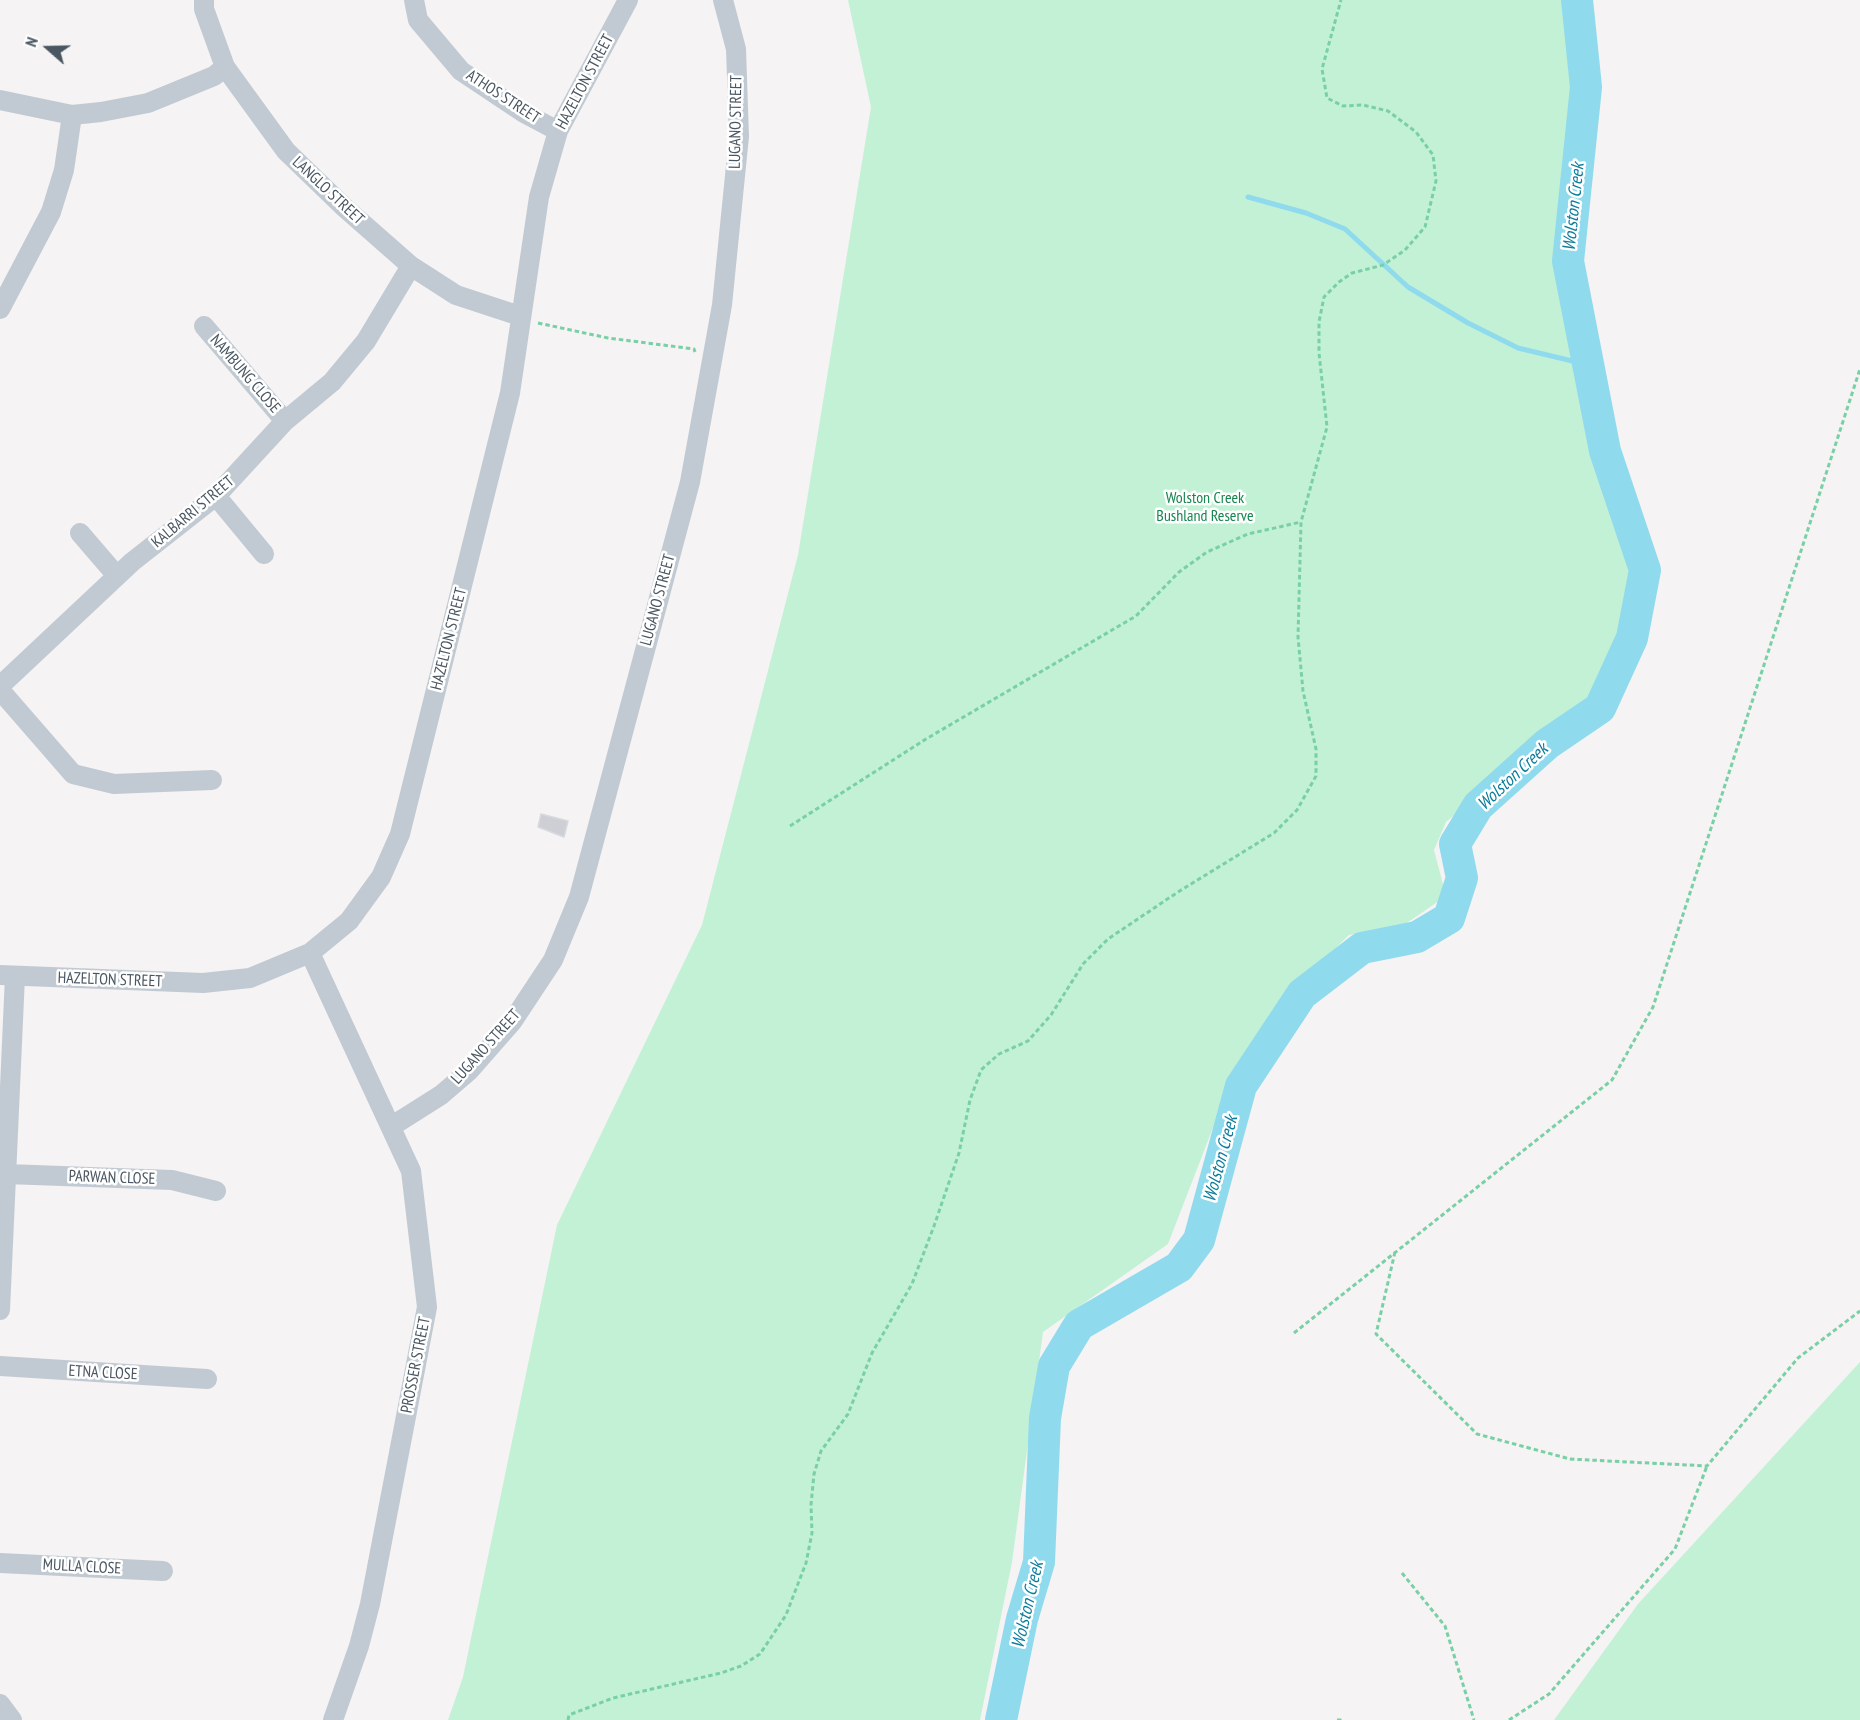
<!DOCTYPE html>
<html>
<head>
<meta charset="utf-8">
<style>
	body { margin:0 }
	#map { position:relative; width:1860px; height:1720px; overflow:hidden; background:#f5f3f3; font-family:"PT Sans Narrow",sans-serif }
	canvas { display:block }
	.north { position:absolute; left:18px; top:18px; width:60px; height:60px; -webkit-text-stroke:4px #fff; paint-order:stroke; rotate:290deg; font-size:16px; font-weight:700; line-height:24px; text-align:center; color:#4a5661 }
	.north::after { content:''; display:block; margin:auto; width:21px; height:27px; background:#4a5661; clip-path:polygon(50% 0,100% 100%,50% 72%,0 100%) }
</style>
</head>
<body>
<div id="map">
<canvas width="1860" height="1720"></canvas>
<div class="north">N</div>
</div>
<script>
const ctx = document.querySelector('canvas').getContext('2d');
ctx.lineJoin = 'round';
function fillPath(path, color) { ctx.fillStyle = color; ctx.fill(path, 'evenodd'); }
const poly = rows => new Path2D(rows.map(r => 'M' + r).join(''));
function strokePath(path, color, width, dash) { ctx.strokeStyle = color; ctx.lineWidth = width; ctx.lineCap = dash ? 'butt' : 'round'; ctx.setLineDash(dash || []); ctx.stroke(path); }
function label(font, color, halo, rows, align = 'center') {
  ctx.font = font + ' "PT Sans Narrow",sans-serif'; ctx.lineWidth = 5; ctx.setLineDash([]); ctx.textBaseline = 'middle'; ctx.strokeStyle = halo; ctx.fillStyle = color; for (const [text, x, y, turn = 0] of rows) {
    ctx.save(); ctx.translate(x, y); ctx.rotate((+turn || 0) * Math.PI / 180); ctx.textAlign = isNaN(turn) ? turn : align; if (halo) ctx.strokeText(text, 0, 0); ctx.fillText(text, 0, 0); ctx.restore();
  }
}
fillPath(poly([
	[848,0,1566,0,1576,89,1561,263,1595,453,1632,569,1622,636,1592,700,1446,822,1434,850,1446,896,1404,925,1349,935,1299,984,1226,1094,1168,1244,1043,1332,1012,1562,980,1720,448,1720,463,1677,557,1225,702,925,798,555,871,107],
	[1860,1362,1860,1720,1554,1720,1638,1604]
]), '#c3f1d5');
strokePath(poly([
	[1248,197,1306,213,1345,229,1408,287,1468,323,1518,348,1589,365]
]), '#90daee', 5);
strokePath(poly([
	[1001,1720,1022,1619,1039,1562,1045,1418,1054,1366,1079,1325,1179,1267,1199,1240,1241,1086,1302,994,1362,948,1417,937,1449,918,1462,878,1455,844,1478,806,1547,744,1600,708,1632,638,1645,570,1605,451,1568,261,1586,87,1577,0]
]), '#90daee', 32);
const building = poly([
	[541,814,568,821,564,837,538,827,541,814]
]);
fillPath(building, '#cdcfd5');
strokePath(building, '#d7d9de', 1.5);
strokePath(poly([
	[538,323,608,338,694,349,695,352],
	[790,826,926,739,1136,616,1179,572,1207,552,1248,534,1301,522],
	[1395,1252,1376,1334,1477,1434,1570,1459,1707,1466,1798,1358,1860,1311],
	[1294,1333,1612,1080,1653,1007,1860,369],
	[1402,1573,1445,1626,1474,1720],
	[568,1720,569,1715,613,1698,721,1673,741,1666,760,1654,786,1615,806,1563,812,1533,811,1505,814,1474,821,1451,848,1414,872,1353,912,1284,934,1226,959,1153,970,1100,981,1070,999,1054,1028,1041,1051,1015,1083,964,1108,939,1178,892,1274,833,1297,810,1316,776,1316,749,1303,691,1298,637,1301,522,1327,427,1319,353,1319,322,1324,297,1339,282,1352,273,1383,265,1405,250,1425,227,1436,181,1433,155,1416,132,1388,111,1363,105,1343,106,1327,98,1322,69,1341,0],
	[1337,1720,1344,1720],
	[1509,1720,1549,1694,1675,1549,1707,1466]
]), '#7ad0a6', 3, [4.5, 3]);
strokePath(poly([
	[204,0,204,9,225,67,286,151,345,208,411,266,456,295,520,316],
	[414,0,418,20,461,71,524,113,558,131],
	[0,100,72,115,101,112,148,103,214,76,225,67],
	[0,309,51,212,64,170,72,115],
	[204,326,285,421],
	[216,496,264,554],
	[80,533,117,576],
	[0,686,132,562,216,496,285,421,332,382,366,341,411,266],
	[0,690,73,774,114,784,212,780],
	[310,953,411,1171,427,1307,370,1604,359,1646,333,1720],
	[0,975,203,983,250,978,310,953,349,921,381,877,400,834,510,393,539,197,558,131,628,0],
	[392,1126,441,1095,469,1071,512,1022,553,960,579,897,690,482,722,305,739,136,736,49,723,0],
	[7,1174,172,1180,216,1191],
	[0,1310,15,976],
	[0,1366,207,1379],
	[0,1563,163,1571],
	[0,1704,12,1720]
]), '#c1cad2', 20);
label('16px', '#4a5661', '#fff', [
	["HAZELTON STREET",585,82,-62],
	["ATHOS STREET",503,97,33],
	["LUGANO STREET",736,122,-89],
	["LANGLO STREET",328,191,43],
	["NAMBUNG CLOSE",245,374,49],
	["KALBARRI STREET",193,512,-40],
	["LUGANO STREET",658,600,-75],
	["HAZELTON STREET",449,639,-76],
	["HAZELTON STREET",110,980,2],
	["LUGANO STREET",486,1047,-48],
	["PARWAN CLOSE",112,1178,2],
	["PROSSER STREET",416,1365,-79],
	["ETNA CLOSE",103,1373,3],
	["MULLA CLOSE",82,1567,3]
]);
label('16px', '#17864f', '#fff', [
	["Wolston Creek",1205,498],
	["Bushland Reserve",1205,516]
]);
label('italic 18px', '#0c7c9b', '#fff', [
	["Wolston Creek",1574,207,-84],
	["Wolston Creek",1513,777,-43],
	["Wolston Creek",1221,1159,-75],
	["Wolston Creek",1028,1605,-77]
]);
</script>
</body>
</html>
